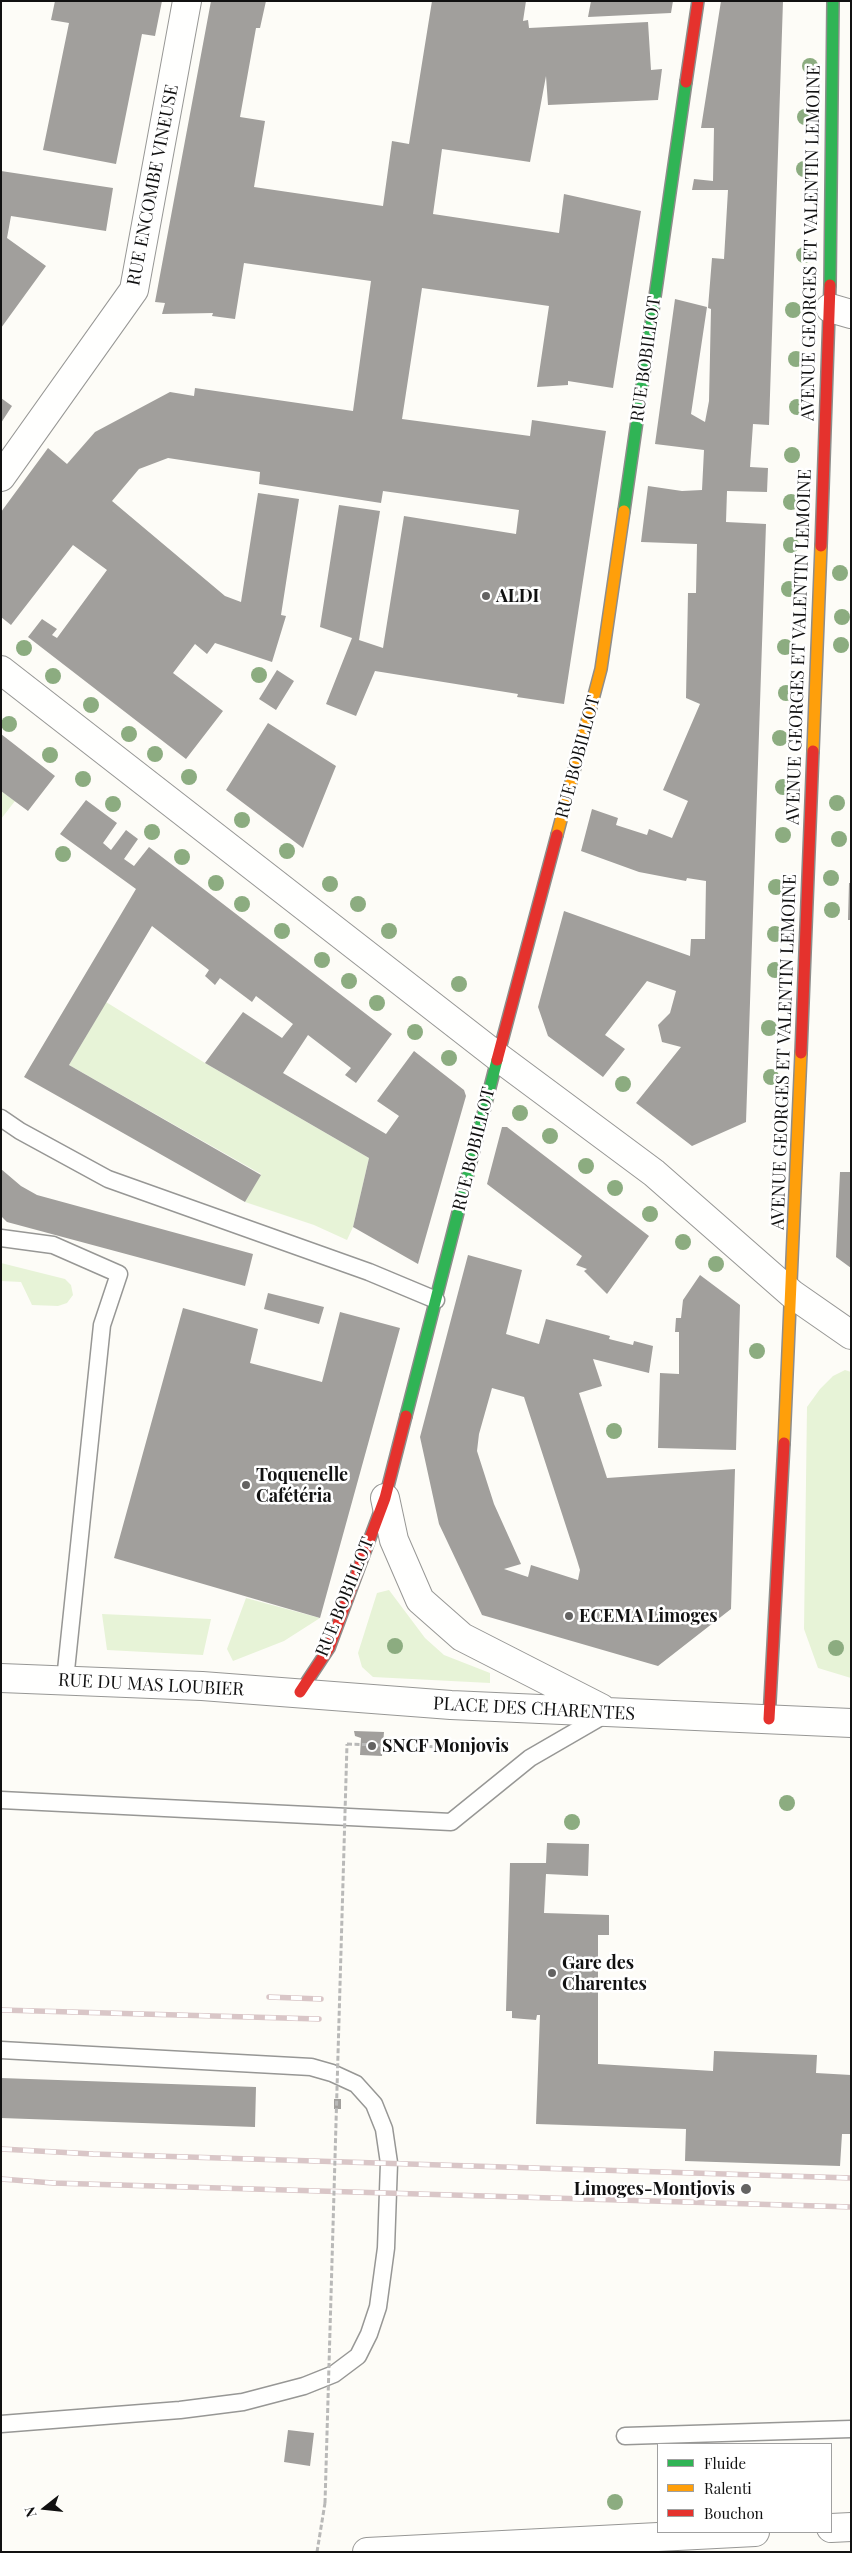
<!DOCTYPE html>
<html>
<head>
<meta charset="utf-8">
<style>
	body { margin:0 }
	#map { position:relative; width:852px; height:2553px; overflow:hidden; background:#fdfcf7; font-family:"Playfair Display",serif }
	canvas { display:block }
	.frame { position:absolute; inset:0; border:2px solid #111; pointer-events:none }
	.legend { position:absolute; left:657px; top:2443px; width:175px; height:90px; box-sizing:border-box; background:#fff; border:1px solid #a0a0a0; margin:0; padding:6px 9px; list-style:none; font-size:15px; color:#111 }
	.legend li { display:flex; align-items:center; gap:10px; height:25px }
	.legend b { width:25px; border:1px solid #a0a0a0 }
	.north { position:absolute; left:20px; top:2483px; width:50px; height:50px; -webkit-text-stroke:4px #fff; paint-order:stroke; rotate:254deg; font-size:14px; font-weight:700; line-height:20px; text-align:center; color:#111 }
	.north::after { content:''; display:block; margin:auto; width:18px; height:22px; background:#111; clip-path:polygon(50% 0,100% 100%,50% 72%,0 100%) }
</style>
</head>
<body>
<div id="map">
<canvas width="852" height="2553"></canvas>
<div class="frame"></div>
<ul class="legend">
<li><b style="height:6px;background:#30b455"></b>Fluide</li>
<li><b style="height:6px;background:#ff9f0a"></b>Ralenti</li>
<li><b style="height:6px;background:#e5322d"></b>Bouchon</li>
</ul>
<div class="north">N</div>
</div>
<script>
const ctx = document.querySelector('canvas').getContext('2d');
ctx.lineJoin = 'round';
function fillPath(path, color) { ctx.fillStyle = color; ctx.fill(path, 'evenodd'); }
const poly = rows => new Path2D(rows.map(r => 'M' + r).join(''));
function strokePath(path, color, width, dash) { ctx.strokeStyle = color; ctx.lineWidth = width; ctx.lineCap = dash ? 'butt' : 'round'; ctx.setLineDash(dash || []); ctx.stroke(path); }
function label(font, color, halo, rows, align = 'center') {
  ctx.font = font + ' "Playfair Display",serif'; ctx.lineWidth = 5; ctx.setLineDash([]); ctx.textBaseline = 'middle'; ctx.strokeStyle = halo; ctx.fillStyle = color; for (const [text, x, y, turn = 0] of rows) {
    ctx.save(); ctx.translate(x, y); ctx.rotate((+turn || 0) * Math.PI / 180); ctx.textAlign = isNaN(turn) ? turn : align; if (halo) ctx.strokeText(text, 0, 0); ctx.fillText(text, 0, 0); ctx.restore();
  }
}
fillPath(poly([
	[1,791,15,801,1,819],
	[106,1002,205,1063,369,1158,353,1227,347,1240,314,1225,245,1202,261,1174,69,1065],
	[1,1263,65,1279,71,1285,73,1295,67,1303,58,1306,32,1305,21,1282,1,1281],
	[845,1370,851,1372,851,1678,818,1668,804,1629,807,1407,820,1389,833,1376],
	[389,1590,425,1638,444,1655,490,1673,490,1683,373,1677,362,1667,358,1653,377,1593],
	[246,1598,320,1618,284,1641,233,1661,227,1649],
	[102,1614,211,1619,203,1655,107,1650]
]), '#e7f3d7');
fillPath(poly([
	[55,1,162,1,155,36,142,34,116,164,43,150,69,23,51,20],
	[211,1,266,1,260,28,256,28,240,117,265,121,254,187,383,206,392,141,409,144,432,1,526,1,523,21,528,20,529,28,648,22,651,70,662,69,658,100,548,105,546,76,530,162,442,149,433,214,559,233,564,194,641,211,613,388,568,381,568,385,537,387,549,306,422,288,402,419,530,436,532,420,606,431,564,704,517,697,518,694,375,671,356,716,326,704,352,638,320,627,339,505,380,511,359,640,383,648,404,516,516,534,519,510,383,491,381,503,259,484,260,472,168,458,139,469,112,501,225,596,241,602,258,493,299,499,281,615,286,616,272,662,215,643,207,654,195,644,173,673,223,711,186,759,28,637,42,619,57,629,52,635,57,638,107,570,73,545,11,625,1,617,1,512,48,448,67,464,95,432,170,392,194,396,195,388,353,411,371,281,244,263,235,319,212,316,213,313,162,314,165,303,155,302],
	[591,1,673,1,671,13,588,17],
	[721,1,783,1,769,425,753,424,750,467,768,468,767,492,727,491,726,522,766,524,746,1122,692,1146,636,1103,681,1047,662,1042,658,1025,670,1013,676,991,647,981,605,1035,625,1049,603,1077,548,1036,538,1007,564,911,690,956,691,939,705,939,706,881,687,878,686,881,639,872,581,851,592,809,618,818,616,825,647,835,649,829,672,838,688,801,663,790,700,704,686,698,688,593,696,593,697,544,641,542,648,486,682,491,702,490,704,450,655,444,675,299,707,307,691,414,705,422,709,401,711,309,708,308,712,258,724,259,728,190,692,190,694,179,713,181,714,128,701,128],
	[1,171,113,188,106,231,11,216,7,238,46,266,1,328],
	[1,398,12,406,1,423],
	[277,670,294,681,276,710,259,699],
	[268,723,336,766,303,848,226,790],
	[1,734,55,776,28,811,1,791],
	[86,800,117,823,103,843,111,850,126,830,138,839,124,859,134,866,149,847,392,1034,356,1083,345,1075,351,1068,308,1035,283,1073,386,1134,399,1116,377,1101,414,1051,464,1090,466,1096,418,1264,353,1227,369,1158,205,1063,243,1012,282,1038,293,1024,256,996,252,1002,220,978,215,985,205,976,209,970,152,926,69,1065,261,1175,245,1202,24,1077,136,889,60,834],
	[849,883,851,883,851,920,848,920],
	[502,1127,507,1127,649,1236,607,1294,584,1271,587,1269,576,1265,582,1256,487,1184],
	[1,1169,21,1186,37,1195,253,1254,245,1286,7,1222,1,1216],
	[840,1172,851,1172,851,1268,836,1257],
	[468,1255,522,1270,506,1334,539,1344,546,1319,610,1336,609,1339,633,1345,634,1341,653,1346,649,1373,593,1359,602,1386,579,1393,607,1478,735,1469,731,1609,658,1666,482,1615,439,1524,420,1437],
	[492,1388,524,1397,577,1560,580,1570,578,1580,531,1565,528,1577,504,1569,521,1564,494,1504,477,1451,479,1434],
	[700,1275,740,1305,736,1450,658,1448,660,1373,679,1374,679,1332,675,1332,676,1318,681,1318,683,1300],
	[268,1293,324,1307,319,1324,264,1309],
	[183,1308,258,1329,250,1363,322,1382,340,1312,400,1328,320,1618,114,1558],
	[354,1731,384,1732,382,1756,360,1755,361,1738,355,1736],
	[547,1843,589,1844,588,1876,546,1874,544,1913,609,1915,609,1935,598,1935,598,2064,713,2071,714,2051,817,2055,816,2073,851,2075,851,2134,842,2134,840,2166,685,2161,686,2129,536,2124,540,2015,537,2015,536,2020,512,2018,512,2011,506,2011,510,1863,546,1863],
	[1,2078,256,2087,255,2127,1,2118],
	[334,2099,341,2099,341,2109,334,2109],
	[288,2430,314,2433,310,2466,284,2462]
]), '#a19f9c');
const lane = poly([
	[1,1118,20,1131,108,1179,369,1272,436,1300],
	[1,1238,53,1245,119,1274,102,1325,65,1680],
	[1,1800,451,1822,530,1758,606,1714],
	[1,2050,311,2067,332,2073,356,2084,374,2104,384,2129,389,2163,386,2248,378,2307,369,2334,358,2356,334,2374,304,2386,243,2402,180,2410,1,2424],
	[625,2436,851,2429]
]);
const street = poly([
	[830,308,851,314],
	[1,477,134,290,187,1],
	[1,670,498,1057,654,1173,792,1294,851,1335],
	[385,1498,394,1540,420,1600,462,1637,601,1708],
	[1,1678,202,1686,451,1705,851,1723],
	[831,2528,851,2527],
	[367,2552,755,2532]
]);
const fast = poly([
	[830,285,833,1],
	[624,511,686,82],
	[406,1416,497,1060]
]);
const slow = poly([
	[813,751,821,546],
	[557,835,601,669,624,511],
	[784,1443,801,1053]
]);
const jam = poly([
	[686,82,698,1],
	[821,546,830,285],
	[801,1053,813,751],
	[497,1060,557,835],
	[300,1692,329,1648,385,1498,406,1416],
	[769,1719,784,1443]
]);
strokePath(lane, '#979795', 19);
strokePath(street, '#979795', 30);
strokePath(fast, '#8e8d8b', 14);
strokePath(slow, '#8e8d8b', 14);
strokePath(jam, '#8e8d8b', 14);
strokePath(poly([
	[347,1744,446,1747,447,1739],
	[317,2552,325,2503]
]), '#b9b9b8', 3, [5, 2.5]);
strokePath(lane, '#fffffe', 16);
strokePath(street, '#fffffe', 28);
strokePath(fast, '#30b455', 11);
strokePath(slow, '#ff9f0a', 11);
strokePath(jam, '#e5322d', 11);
const rail = poly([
	[269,1997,321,1999],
	[1,2010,319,2019],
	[1,2149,93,2154,851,2178],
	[1,2179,53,2183,851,2207]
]);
strokePath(rail, '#d9c6c7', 5.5);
strokePath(rail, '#fff', 4, [11]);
strokePath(poly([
	[325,2503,347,1744]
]), '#b9b9b8', 3, [5, 2.5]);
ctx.fillStyle = '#8cac80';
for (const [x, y] of [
	[810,66],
	[805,117],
	[804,169],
	[804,255],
	[793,310],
	[796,359],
	[797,407],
	[792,455],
	[791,502],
	[791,545],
	[840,573],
	[789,589],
	[842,617],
	[841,645],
	[785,647],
	[24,648],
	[259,675],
	[53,676],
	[786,693],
	[91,705],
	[9,724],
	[129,734],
	[780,738],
	[155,754],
	[50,755],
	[189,777],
	[83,779],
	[783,787],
	[837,803],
	[113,804],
	[242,820],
	[152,832],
	[783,835],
	[839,839],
	[287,851],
	[63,854],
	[182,857],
	[831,878],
	[216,883],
	[330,884],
	[776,887],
	[242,904],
	[358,904],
	[832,910],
	[282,931],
	[389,931],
	[775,934],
	[322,960],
	[775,970],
	[349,981],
	[459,984],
	[377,1003],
	[769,1028],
	[415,1032],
	[449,1058],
	[771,1077],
	[623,1084],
	[520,1113],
	[550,1136],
	[586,1166],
	[615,1188],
	[650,1214],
	[683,1242],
	[716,1264],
	[757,1351],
	[614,1431],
	[395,1646],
	[836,1648],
	[787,1803],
	[572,1822],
	[615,2502]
]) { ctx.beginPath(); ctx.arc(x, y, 8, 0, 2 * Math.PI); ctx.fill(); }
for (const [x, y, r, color] of [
	[486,596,5,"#646362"],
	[246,1485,5,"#646362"],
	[569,1616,5,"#646362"],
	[372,1746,5,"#646362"],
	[552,1973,5,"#646362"],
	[746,2189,6,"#646362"]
]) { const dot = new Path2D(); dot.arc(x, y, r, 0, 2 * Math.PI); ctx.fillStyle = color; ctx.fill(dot); strokePath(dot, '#fff', 2); }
label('18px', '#111', '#fff', [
	["RUE ENCOMBE VINEUSE",153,185,-79],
	["AVENUE GEORGES ET VALENTIN LEMOINE",811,243,-89],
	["RUE BOBILLOT",646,359,-82],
	["AVENUE GEORGES ET VALENTIN LEMOINE",799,647,-88],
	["RUE BOBILLOT",578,757,-75],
	["AVENUE GEORGES ET VALENTIN LEMOINE",784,1052,-88],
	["RUE BOBILLOT",474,1149,-76],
	["RUE BOBILLOT",345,1597,-68],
	["RUE DU MAS LOUBIER",151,1685,3],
	["PLACE DES CHARENTES",534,1709,3]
]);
label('bold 18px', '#111', '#fff', [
	["ALDI",496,596],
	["Toquenelle",256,1475],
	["Cafétéria",256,1496],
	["ECEMA Limoges",579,1616],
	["SNCF Monjovis",382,1746],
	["Gare des",562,1963],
	["Charentes",562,1984],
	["Limoges-Montjovis",735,2189,"right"]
], 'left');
</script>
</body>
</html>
